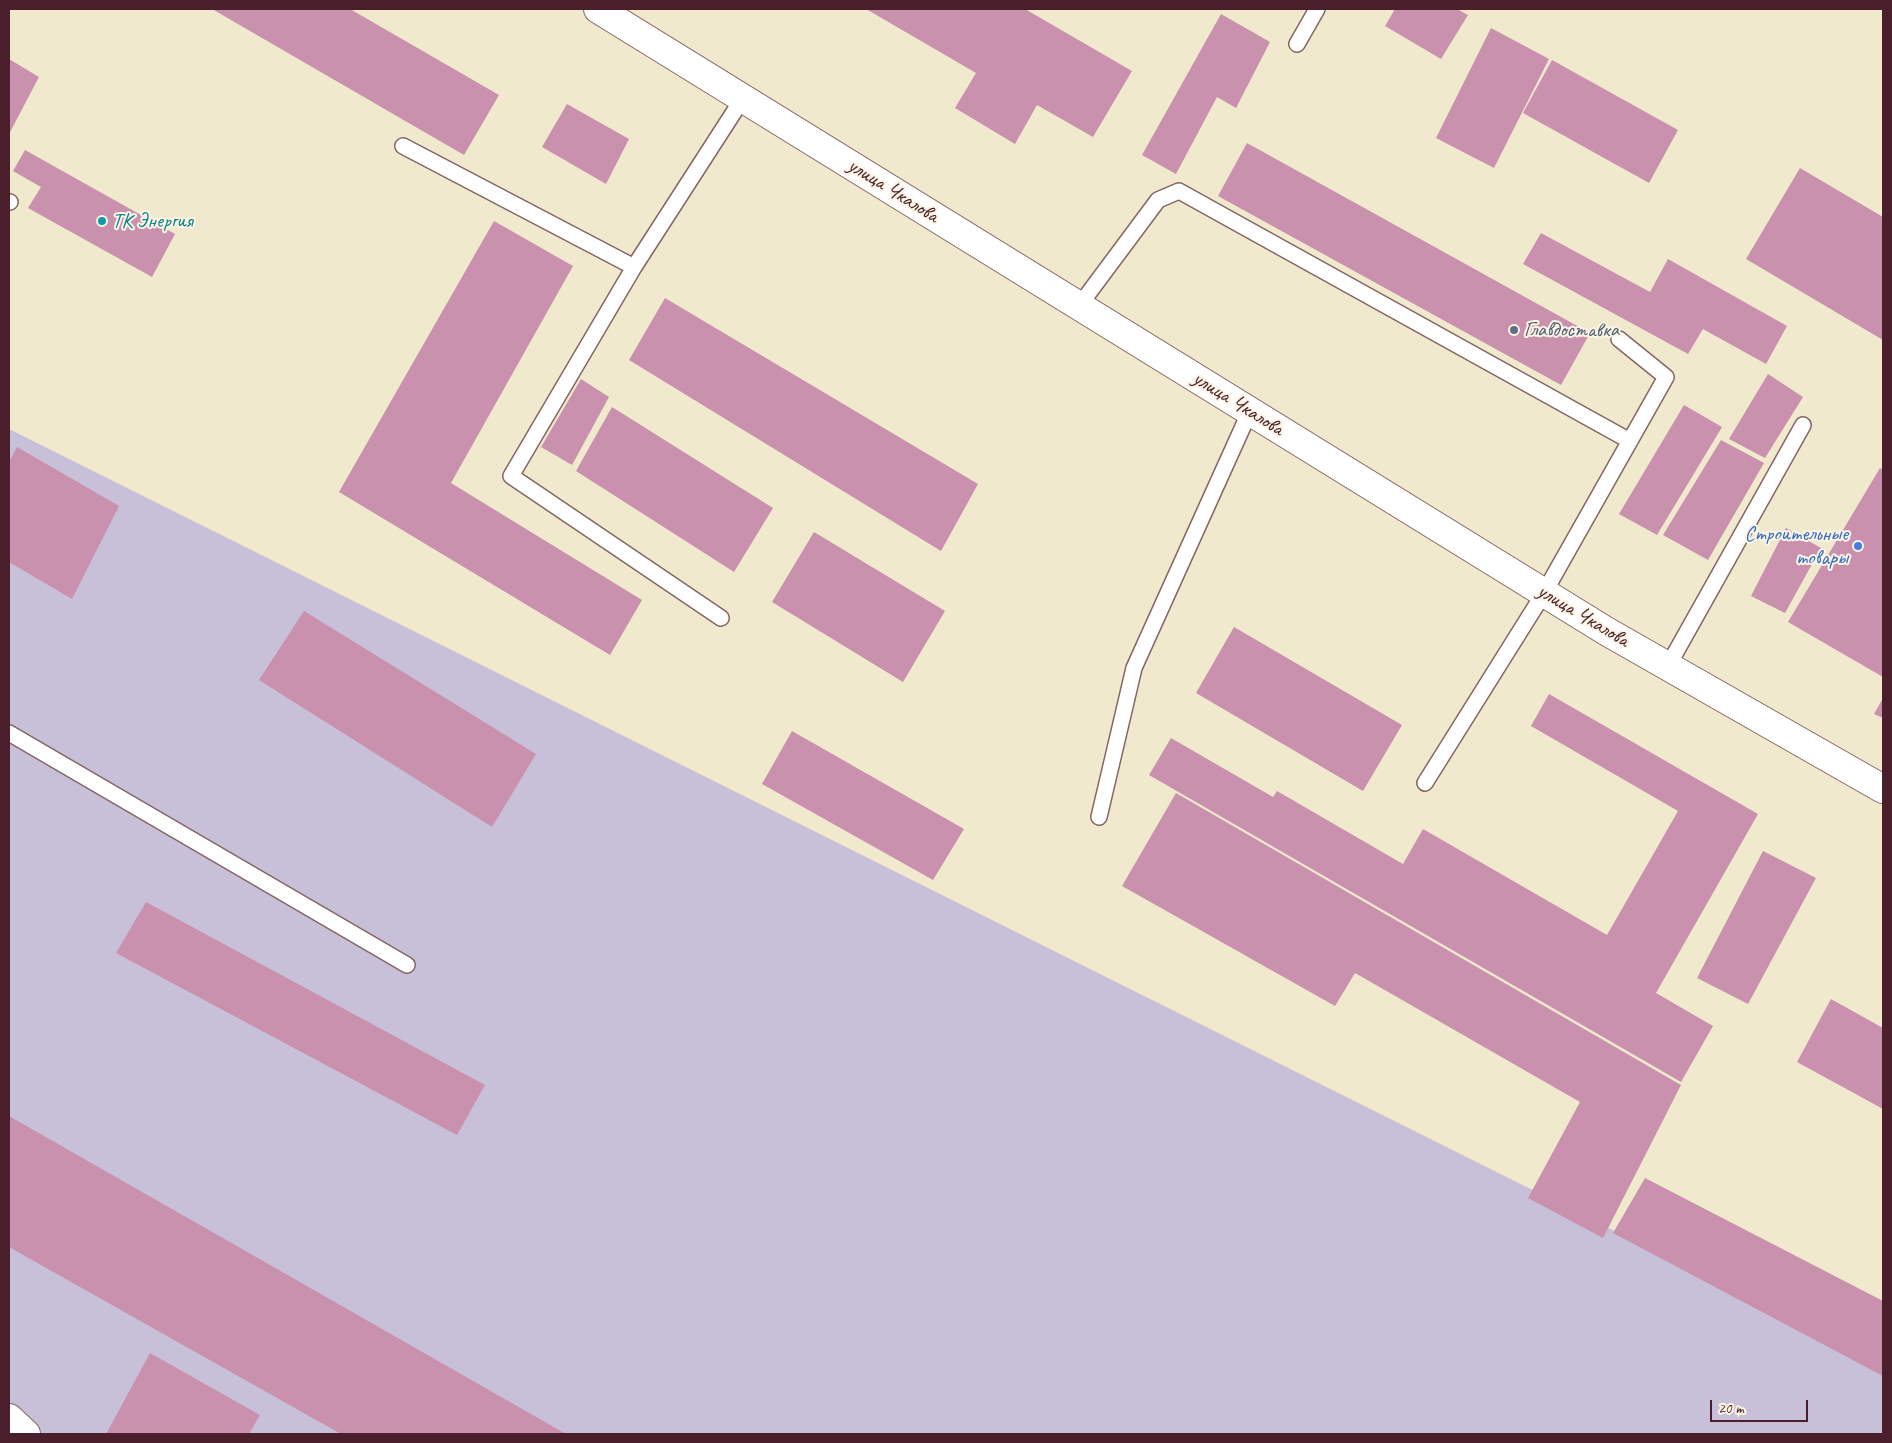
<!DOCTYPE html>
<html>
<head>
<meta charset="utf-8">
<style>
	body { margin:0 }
	#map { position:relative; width:1892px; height:1443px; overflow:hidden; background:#f1e9ce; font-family:Caveat,sans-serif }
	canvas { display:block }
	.frame { position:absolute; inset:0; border:10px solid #4a1f2b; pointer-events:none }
	.scale { position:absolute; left:1710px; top:1400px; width:98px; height:22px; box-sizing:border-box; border:2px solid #4a1f2b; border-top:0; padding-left:6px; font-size:15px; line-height:18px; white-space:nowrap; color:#4a1f2b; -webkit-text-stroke:4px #fcf5e5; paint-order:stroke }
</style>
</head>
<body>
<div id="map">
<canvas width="1892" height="1443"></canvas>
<div class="frame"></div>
<div class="scale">20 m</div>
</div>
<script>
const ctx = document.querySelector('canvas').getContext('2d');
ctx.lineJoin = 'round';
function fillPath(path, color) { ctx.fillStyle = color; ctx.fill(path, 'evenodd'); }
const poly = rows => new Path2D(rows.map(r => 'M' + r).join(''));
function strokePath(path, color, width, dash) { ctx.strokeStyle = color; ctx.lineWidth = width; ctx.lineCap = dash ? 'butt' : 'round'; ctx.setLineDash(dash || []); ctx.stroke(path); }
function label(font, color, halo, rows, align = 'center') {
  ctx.font = font + ' Caveat,sans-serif'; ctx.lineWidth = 4; ctx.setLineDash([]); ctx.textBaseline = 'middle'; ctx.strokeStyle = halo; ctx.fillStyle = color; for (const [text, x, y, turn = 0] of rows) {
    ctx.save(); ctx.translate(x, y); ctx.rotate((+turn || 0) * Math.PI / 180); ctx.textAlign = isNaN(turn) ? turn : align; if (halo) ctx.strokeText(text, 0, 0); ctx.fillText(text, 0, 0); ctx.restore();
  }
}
fillPath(poly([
	[9,429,1883,1365,1883,1434,9,1434]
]), '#c8bfd8');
fillPath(poly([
	[212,9,350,9,499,95,464,155],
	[866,9,1025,9,1132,71,1093,137,1037,105,1015,144,955,108,976,73],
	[1395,9,1457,9,1468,15,1441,59,1385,26],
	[1221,14,1270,42,1236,108,1217,97,1176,174,1142,155],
	[1491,28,1549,59,1494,168,1436,138],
	[9,59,39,77,9,134],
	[1552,60,1678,130,1649,183,1523,113],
	[567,104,629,139,606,184,542,147],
	[1247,143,1590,333,1561,385,1218,196],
	[25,150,175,234,152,277,28,208,41,187,13,171],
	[1800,168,1883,217,1883,340,1746,259],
	[494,221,573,266,451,483,642,600,610,655,339,492],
	[1541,233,1650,292,1668,259,1787,326,1766,364,1703,329,1688,354,1523,264],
	[665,298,978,484,941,551,629,360],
	[1768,374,1803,397,1765,458,1729,439],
	[581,379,609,397,572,465,541,447],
	[1684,405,1722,427,1657,535,1619,514],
	[612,407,773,508,734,572,576,471],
	[1721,440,1764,463,1708,560,1663,535],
	[17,447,119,506,72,599,9,562,9,462],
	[1880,468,1883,470,1883,677,1788,622],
	[1786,528,1821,548,1785,613,1751,596],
	[814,532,945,611,903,682,772,602],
	[304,611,536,754,492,827,259,680],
	[1234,627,1402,725,1363,791,1196,693],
	[1549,694,1758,814,1656,993,1713,1026,1681,1082,1149,775,1171,738,1273,797,1277,791,1403,864,1423,829,1607,935,1678,811,1531,726],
	[1883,698,1883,718,1874,714],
	[792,731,964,829,933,880,762,784],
	[1176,793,1681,1085,1603,1238,1528,1198,1580,1102,1355,973,1335,1006,1122,886],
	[1763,851,1816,878,1748,1004,1697,978],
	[146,902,485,1085,457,1135,116,953],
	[1831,999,1883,1028,1883,1109,1797,1062],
	[9,1116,566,1434,341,1434,9,1247],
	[1645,1178,1883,1301,1883,1376,1613,1233],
	[150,1353,260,1415,249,1434,106,1434]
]), '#c991ae');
const lane = poly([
	[1297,44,1317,9],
	[403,146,634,267,743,98],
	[9,202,10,202],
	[634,267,511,476,721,618],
	[1079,306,1158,200,1179,191,1630,441],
	[1668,666,1803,425],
	[9,733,407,965],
	[1425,783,1544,593,1666,377,1619,339],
	[1099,817,1134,668,1250,411]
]);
const street = poly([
	[9,1418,26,1434]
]);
const secondary = poly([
	[598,9,1606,631,1883,789]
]);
strokePath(lane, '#846664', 18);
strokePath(street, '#846664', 30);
strokePath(secondary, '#846664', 30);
strokePath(lane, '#fff', 15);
strokePath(street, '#fff', 28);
strokePath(secondary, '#fff', 28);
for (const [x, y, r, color] of [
	[102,221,5,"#0f9aa8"],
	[1514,330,5,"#5c6f8a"],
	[1858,546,5,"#3f7fe0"]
]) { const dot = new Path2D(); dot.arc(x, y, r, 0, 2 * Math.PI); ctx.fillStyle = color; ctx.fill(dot); strokePath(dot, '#fcf5e5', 2); }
label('21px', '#4a1f2b', '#fcf5e5', [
	["улица Чкалова",893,191,32],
	["улица Чкалова",1238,404,32],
	["улица Чкалова",1583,616,31]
]);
label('21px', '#0d838f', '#fcf5e5', [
	["ТК Энергия",112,221]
], 'left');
label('21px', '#4e5e75', '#fcf5e5', [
	["Главдоставка",1524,330]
], 'left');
label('21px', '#366cbe', '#fcf5e5', [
	["Строительные",1848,534],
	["товары",1848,558]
], 'right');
</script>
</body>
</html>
